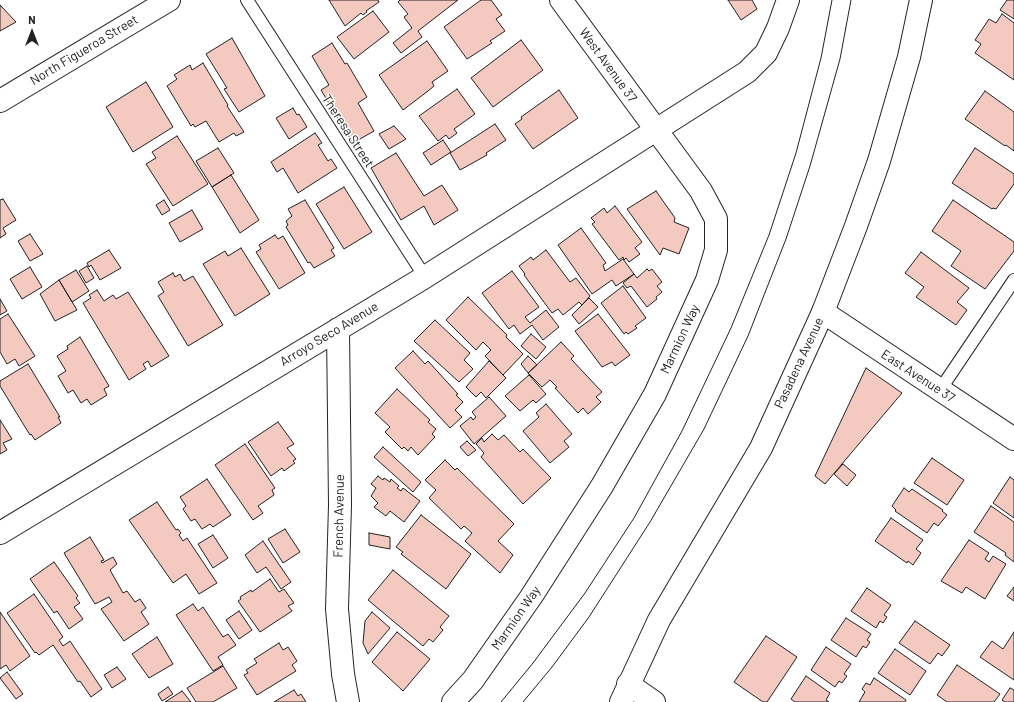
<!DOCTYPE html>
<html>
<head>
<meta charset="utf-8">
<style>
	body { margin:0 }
	#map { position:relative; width:1014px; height:702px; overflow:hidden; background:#fff; font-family:Barlow,sans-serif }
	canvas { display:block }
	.north { position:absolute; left:12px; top:12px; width:40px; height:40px; -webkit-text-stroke:3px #fff; paint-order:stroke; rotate:0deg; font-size:11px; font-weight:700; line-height:16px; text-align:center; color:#222 }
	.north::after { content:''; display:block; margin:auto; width:14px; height:18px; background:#222; clip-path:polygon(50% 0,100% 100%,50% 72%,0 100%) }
</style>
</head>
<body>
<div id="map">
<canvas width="1014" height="702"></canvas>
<div class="north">N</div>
</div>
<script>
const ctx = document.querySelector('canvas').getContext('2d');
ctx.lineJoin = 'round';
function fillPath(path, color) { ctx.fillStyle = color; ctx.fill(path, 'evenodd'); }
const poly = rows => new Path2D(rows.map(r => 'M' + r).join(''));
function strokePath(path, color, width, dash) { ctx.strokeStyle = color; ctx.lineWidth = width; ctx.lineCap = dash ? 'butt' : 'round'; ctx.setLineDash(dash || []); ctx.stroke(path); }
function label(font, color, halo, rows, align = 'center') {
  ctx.font = font + ' Barlow,sans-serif'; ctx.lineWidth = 3; ctx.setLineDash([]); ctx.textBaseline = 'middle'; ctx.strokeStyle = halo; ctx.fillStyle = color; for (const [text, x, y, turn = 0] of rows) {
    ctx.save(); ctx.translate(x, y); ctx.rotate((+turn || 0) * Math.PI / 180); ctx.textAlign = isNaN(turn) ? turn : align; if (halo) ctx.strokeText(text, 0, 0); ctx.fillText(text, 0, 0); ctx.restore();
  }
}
const building = poly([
	[329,0,378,0,379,2,366,11,367,12,363,15,361,13,345,26,329,0],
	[400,0,458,0,418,31,422,37,401,53,393,43,412,28,404,17,408,14,398,2,400,0],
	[481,0,491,0,502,15,496,19,505,31,490,41,492,43,467,59,444,27,481,0],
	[728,0,752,0,757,9,741,20,728,0],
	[1007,0,1014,0,1014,19,1000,10,1007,0],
	[0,5,16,22,0,31,0,5],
	[373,11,389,32,354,59,337,37,373,11],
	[1002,14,1014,23,1014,80,975,53,981,44,975,40,989,19,996,23,1002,14],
	[232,38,265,96,239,112,224,89,227,88,206,54,232,38],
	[521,40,543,70,493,107,471,78,521,40],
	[427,41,448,71,432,82,434,86,428,91,403,110,379,75,427,41],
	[332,43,345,64,347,63,367,97,358,103,374,131,353,143,321,90,329,85,312,56,332,43],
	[203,63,228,105,227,106,244,132,236,136,234,133,219,142,206,121,195,127,193,124,191,126,167,86,177,79,174,75,190,65,192,70,203,63],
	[146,82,173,127,133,152,106,107,146,82],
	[457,89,475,114,454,129,457,133,449,139,446,135,438,141,419,116,457,89],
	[559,90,578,118,533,149,515,124,522,119,521,117,559,90],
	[985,91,1014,112,1014,151,1006,145,1005,146,965,119,985,91],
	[293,108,297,115,299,114,307,127,289,139,276,118,293,108],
	[495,124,506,140,486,153,487,155,460,170,450,153,495,124],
	[394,126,406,139,389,149,379,134,394,126],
	[315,133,322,143,318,145,328,161,331,159,337,168,298,193,283,168,277,172,271,162,315,133],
	[177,136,208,184,173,206,146,164,156,158,152,152,177,136],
	[443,140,451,152,431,165,423,153,443,140],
	[218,148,234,173,212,187,196,161,218,148],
	[975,148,1014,174,1014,184,996,209,993,208,992,209,952,183,975,148],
	[396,153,424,196,442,185,458,210,434,225,424,206,401,220,371,168,396,153],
	[231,175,259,220,240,233,212,187,231,175],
	[344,187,372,232,344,249,316,204,344,187],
	[656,191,675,218,674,222,689,228,679,254,663,248,660,255,627,209,656,191],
	[3,199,16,220,3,228,6,234,0,238,0,200,3,199],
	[164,200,170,210,162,215,156,205,164,200],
	[305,200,334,248,331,250,335,256,314,268,310,262,308,263,286,227,288,225,286,221,292,216,288,209,305,200],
	[953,200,1014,242,1014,251,985,289,951,266,961,251,932,231,953,200],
	[615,206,642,242,635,248,640,254,629,262,626,258,624,260,623,257,619,260,592,224,595,222,591,218,604,208,607,213,615,206],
	[192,210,203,229,180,242,169,223,192,210],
	[581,228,606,263,603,265,605,271,623,259,634,274,616,286,612,280,592,294,558,245,581,228],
	[30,234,43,254,30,261,18,241,30,234],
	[275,235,278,239,283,236,305,273,279,289,256,252,261,249,259,245,275,235],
	[241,248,270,294,235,316,203,264,225,251,228,256,241,248],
	[109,250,121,268,100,280,91,265,89,267,87,263,109,250],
	[546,250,570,282,576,278,590,296,582,305,579,302,563,315,558,309,552,313,524,275,525,274,519,266,531,257,533,260,546,250],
	[921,252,969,288,957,302,967,310,956,325,916,297,924,287,905,273,921,252],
	[87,266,94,278,86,283,79,271,87,266],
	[30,267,42,287,22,299,10,279,30,267],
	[647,269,649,271,652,269,662,282,657,286,662,292,656,297,657,299,647,307,631,286,627,288,623,283,634,274,637,278,647,269],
	[76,270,89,291,72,302,59,280,76,270],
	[512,271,539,307,525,317,530,323,546,310,559,327,543,340,532,325,520,334,514,325,509,329,482,293,512,271],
	[173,273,175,277,180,274,184,281,193,276,223,325,188,346,158,296,164,292,158,282,173,273],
	[59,280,77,310,55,321,40,294,59,280],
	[623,286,646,318,635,326,637,328,628,334,626,332,624,334,601,303,623,286],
	[97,290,104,301,113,295,116,299,128,292,169,356,151,367,148,361,143,364,146,369,129,380,83,303,91,298,89,295,97,290],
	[468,297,507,335,506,337,523,354,503,375,485,356,491,350,483,342,476,350,446,320,468,297],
	[589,298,598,307,579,324,572,315,589,298],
	[0,299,7,311,0,315,0,299],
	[8,314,35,356,19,366,15,359,7,364,0,352,0,319,8,314],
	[598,314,630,355,615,366,612,362,602,367,575,331,598,314],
	[435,320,470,353,464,360,473,369,459,382,414,341,435,320],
	[531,334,546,347,536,359,521,346,531,334],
	[80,337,109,386,104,389,107,395,91,405,87,399,81,403,73,390,68,393,58,376,66,371,57,356,68,349,67,346,80,337],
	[561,342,574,356,571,359,602,392,596,397,601,402,588,414,583,408,578,413,555,388,557,387,550,380,542,387,528,373,561,342],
	[413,351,425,364,428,361,458,394,456,395,463,402,455,410,462,417,450,428,395,368,413,351],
	[528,356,537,365,528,373,521,364,528,356],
	[489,361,506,378,486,398,481,392,476,397,466,387,489,361],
	[28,364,60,417,58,417,61,423,35,440,31,434,30,435,0,386,0,381,28,364],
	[866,368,902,393,825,484,815,476,866,368],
	[529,375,546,394,536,403,533,400,520,411,505,396,529,375],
	[397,389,430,420,428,422,436,429,432,434,435,437,418,455,411,447,408,451,404,447,402,449,385,432,390,427,375,413,397,389],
	[489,397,506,416,474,444,460,426,471,417,473,420,476,417,472,412,489,397],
	[546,404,572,434,564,441,569,447,550,463,523,431,539,417,536,413,546,404],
	[0,420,12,439,3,443,7,450,0,454,0,420],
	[278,422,294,444,287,448,296,459,293,461,295,463,284,471,282,468,271,476,248,442,278,422],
	[492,434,498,440,504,435,520,452,523,449,551,478,523,504,481,457,484,453,476,444,482,438,484,442,492,434],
	[467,441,476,450,468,456,460,447,467,441],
	[245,444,275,488,272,490,274,495,258,506,263,513,253,520,215,465,245,444],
	[383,447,421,482,413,492,374,457,383,447],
	[932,458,964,480,947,505,914,483,932,458],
	[445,460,455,470,457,468,514,524,498,541,513,555,500,573,465,541,472,533,464,526,461,529,429,498,436,490,425,480,445,460],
	[843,464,856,475,847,486,834,474,843,464],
	[378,476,383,480,384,478,390,482,391,479,399,486,397,488,401,491,403,488,420,501,404,522,390,511,386,516,374,507,378,503,371,496,376,488,371,484,378,476],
	[1010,477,1014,480,1014,518,993,503,1010,477],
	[207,479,231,515,213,527,210,524,202,529,195,519,191,521,183,509,186,506,180,497,207,479],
	[904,488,909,492,912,489,943,510,942,511,947,515,938,526,934,523,927,533,895,511,896,510,892,506,904,488],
	[157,502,176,530,178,529,181,533,179,535,183,541,187,538,217,583,199,594,186,574,173,583,129,520,157,502],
	[991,506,1014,522,1014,562,1005,555,1006,553,974,532,991,506],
	[421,515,471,554,446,589,401,554,403,552,396,547,421,515],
	[891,518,923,540,916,549,921,553,913,565,908,561,907,563,875,541,891,518],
	[285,529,300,552,283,563,268,539,285,529],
	[369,533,390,537,390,549,369,545,369,533],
	[213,535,228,558,213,568,198,544,213,535],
	[90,537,104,560,101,561,102,563,113,557,117,564,110,570,123,593,127,591,135,602,140,599,146,608,141,612,149,624,124,641,101,609,112,602,109,597,95,604,64,553,90,537],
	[969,540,989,553,985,559,989,562,993,556,1006,564,985,599,966,587,962,593,941,581,969,540],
	[263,541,291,582,281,589,266,567,257,573,245,555,263,541],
	[54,562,78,596,76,598,80,603,74,607,83,619,69,629,57,611,54,613,30,579,54,562],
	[393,570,449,616,440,627,443,630,433,642,429,639,423,646,368,600,393,570],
	[270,579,279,592,284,589,294,603,288,606,292,611,260,632,238,601,241,599,240,597,251,590,252,592,270,579],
	[1014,587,1014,601,1007,596,1014,587],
	[867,588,891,605,884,615,887,617,883,623,880,621,876,628,851,611,867,588],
	[34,594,63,637,59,640,63,646,70,641,102,689,91,697,80,681,78,682,53,645,39,655,36,652,35,653,7,613,34,594],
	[193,604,198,611,203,607,223,637,228,634,236,645,218,657,223,665,213,671,176,615,193,604],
	[239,611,252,630,239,639,226,620,239,611],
	[0,612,30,656,10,671,6,665,0,669,0,612],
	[372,612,390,628,368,654,363,643,365,621,372,612],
	[846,618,871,634,867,640,870,642,866,648,863,646,856,657,831,640,846,618],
	[915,621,950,645,942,656,938,653,930,664,899,643,915,621],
	[397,632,430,659,403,691,372,662,397,632],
	[1014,632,1014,680,980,657,992,641,1003,649,1014,632],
	[766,636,797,657,767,702,763,702,734,682,766,636],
	[157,637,173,664,149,678,132,654,157,637],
	[279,643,283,650,288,647,297,661,292,665,296,671,257,695,244,675,248,673,246,670,257,663,254,659,279,643],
	[826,647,851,664,844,674,847,676,842,683,839,681,835,687,811,670,826,647],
	[895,649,926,671,910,695,878,673,895,649],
	[957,665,1000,694,994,702,947,702,937,695,957,665],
	[223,666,237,688,213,702,196,702,187,688,223,666],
	[117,667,126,679,112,688,104,675,117,667],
	[7,672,23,694,16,699,0,678,7,672],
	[806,676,830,693,826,700,829,702,795,702,791,699,806,676],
	[874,678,906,700,905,702,859,702,865,692,862,689,866,683,870,685,874,678],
	[168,687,173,694,162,701,158,694,168,687],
	[1010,688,1014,690,1014,702,1005,702,1002,700,1010,688],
	[294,690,298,696,301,694,306,702,274,702,294,690],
	[182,691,191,702,165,702,182,691]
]);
fillPath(building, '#f3c9c0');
strokePath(building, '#222', 1);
const service = poly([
	[247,0,425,277],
	[940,390,1014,280]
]);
const minor = poly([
	[823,312,1014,439],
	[338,329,340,505,337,609,343,674,348,702],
	[0,533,425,277,747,72,766,53,778,28,788,0],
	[628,684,654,702],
	[453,702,473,680,531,597,602,486,655,394,707,280,716,250,716,219,701,191,561,0]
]);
const secondary = poly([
	[0,101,169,0],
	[621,702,659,620,761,448,823,312,856,226,879,161,909,57,921,0]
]);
strokePath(service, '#222', 14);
strokePath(minor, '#222', 24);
strokePath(secondary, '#222', 24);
strokePath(service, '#fff', 12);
strokePath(minor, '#fff', 22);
strokePath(secondary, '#fff', 22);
strokePath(poly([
	[501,702,533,663,585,593,634,518,682,431,731,328,769,235,796,153,821,58,832,0],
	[523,702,552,667,589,617,650,522,704,429,748,336,786,239,810,166,840,59,851,0]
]), '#222', 1);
label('13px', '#222', '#fff', [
	["North Figueroa Street",84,50,-31],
	["West Avenue 37",608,65,54],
	["Theresa Street",348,131,57],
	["Arroyo Seco Avenue",329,334,-31],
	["Marmion Way",680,339,-65],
	["Pasadena Avenue",799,363,-65],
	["East Avenue 37",918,376,33],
	["French Avenue",339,516,-89],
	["Marmion Way",516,618,-55]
]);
</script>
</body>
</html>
